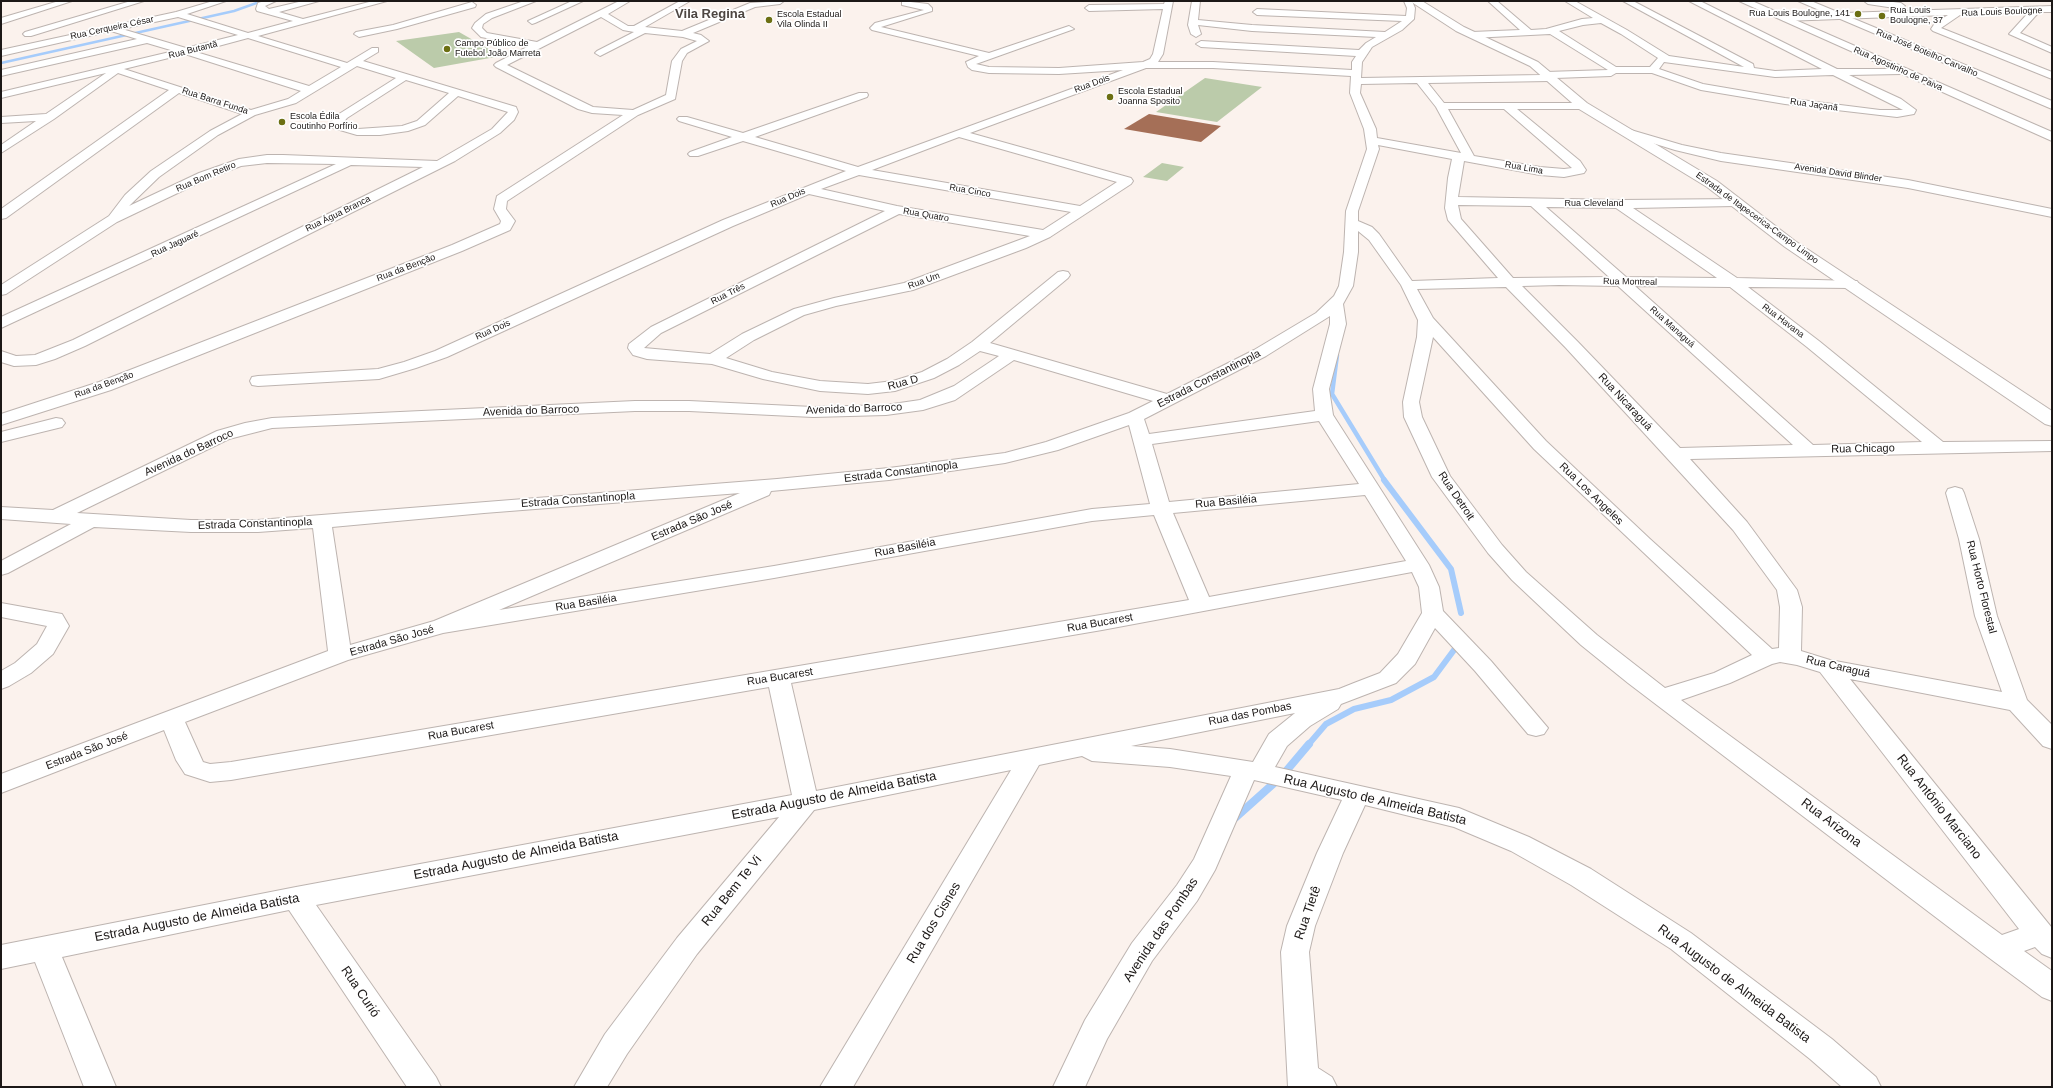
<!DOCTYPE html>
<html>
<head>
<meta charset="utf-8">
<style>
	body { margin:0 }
	#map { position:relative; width:2053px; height:1088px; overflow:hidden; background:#fbf2ed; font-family:Arial,sans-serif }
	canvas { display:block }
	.frame { position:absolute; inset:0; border:2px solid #1c1817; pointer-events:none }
</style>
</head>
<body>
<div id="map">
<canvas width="2053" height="1088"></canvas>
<div class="frame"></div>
</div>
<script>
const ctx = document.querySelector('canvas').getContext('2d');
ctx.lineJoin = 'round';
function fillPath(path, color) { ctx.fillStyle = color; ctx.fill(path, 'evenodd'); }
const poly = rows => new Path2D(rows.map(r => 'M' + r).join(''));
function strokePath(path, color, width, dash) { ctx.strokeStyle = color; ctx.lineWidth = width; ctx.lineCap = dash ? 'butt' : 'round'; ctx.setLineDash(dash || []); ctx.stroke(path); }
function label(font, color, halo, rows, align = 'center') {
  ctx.font = font + ' Arial,sans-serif'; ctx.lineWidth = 3.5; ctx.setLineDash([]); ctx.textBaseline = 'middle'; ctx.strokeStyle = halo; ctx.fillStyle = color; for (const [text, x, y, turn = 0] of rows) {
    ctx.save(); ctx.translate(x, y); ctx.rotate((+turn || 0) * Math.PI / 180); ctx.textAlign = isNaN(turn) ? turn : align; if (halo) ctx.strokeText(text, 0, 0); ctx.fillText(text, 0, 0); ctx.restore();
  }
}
fillPath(poly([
	[459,32,501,56,434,68,396,41],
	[1205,78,1262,87,1217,122,1156,112],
	[1162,163,1184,167,1167,181,1143,177]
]), '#bbcbaa');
strokePath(poly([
	[1,63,234,11,262,1]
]), '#a6ccfb', 2.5);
strokePath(poly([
	[1337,355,1332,394,1385,481]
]), '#a6ccfb', 4.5);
strokePath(poly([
	[1384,480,1451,569,1461,613],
	[1308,745,1326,724,1354,709,1391,700,1434,677,1454,650]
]), '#a6ccfb', 6);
strokePath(poly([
	[1235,818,1282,776,1309,744]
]), '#a6ccfb', 8);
fillPath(poly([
	[1149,114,1221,126,1201,142,1124,129]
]), '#a56f57');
const minor = poly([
	[59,1,72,1,1,24,1,18,59,1],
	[131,1,144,1,31,36,25,36,23,34,25,32,131,1],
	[213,1,226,1,187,14,248,33,293,21,257,11,256,9,258,3,264,1,276,1,265,6,269,9,303,1,319,1,279,12,303,19,373,1,387,1,258,36,347,63,372,48,378,48,378,52,363,61,516,107,518,112,514,120,500,133,455,161,85,346,55,359,36,365,14,366,1,362,1,351,16,356,35,355,73,340,423,167,351,165,1,328,1,317,336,164,267,163,241,166,207,179,117,222,6,294,1,295,1,285,109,216,125,195,151,171,210,131,242,114,179,93,6,218,1,219,1,209,169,90,118,73,54,119,1,153,1,145,36,121,1,123,1,117,46,114,106,73,1,98,1,92,174,51,147,43,1,76,1,70,137,39,111,31,1,56,1,50,176,12,213,1],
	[178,17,238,35,186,48,122,29,178,17],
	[248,38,341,67,309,86,196,52,248,38],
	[185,54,301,91,288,99,251,110,124,69,185,54],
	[357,66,396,78,339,114,330,123,333,128,357,135,380,135,408,131,425,125,458,96,508,112,492,129,437,161,283,155,267,155,239,159,199,173,129,206,159,177,218,135,255,115,296,103,357,66],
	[406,80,449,93,417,121,402,126,358,129,342,124,347,118,406,80],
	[524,1,536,1,492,18,483,24,482,28,487,33,537,42,619,1,630,1,608,14,628,26,634,26,680,1,690,1,645,27,682,31,750,3,784,1,780,4,755,7,693,33,701,35,709,41,687,53,682,61,675,99,638,115,507,201,506,209,515,221,510,230,462,251,111,390,1,425,1,414,99,382,452,245,500,224,501,221,494,209,497,196,623,115,592,113,578,109,496,67,494,65,496,63,529,46,481,37,472,28,475,23,486,14,524,1],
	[601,17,623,30,634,32,597,51,595,53,600,56,645,33,683,37,697,41,681,49,672,61,666,95,633,110,593,107,507,65,601,17],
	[572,1,583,1,535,23,532,24,528,21,572,1],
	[902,1,928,4,932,8,932,11,881,27,989,53,1066,27,1069,26,1074,29,976,64,989,67,1059,68,1143,62,1150,59,1153,54,1163,9,1089,11,1085,8,1089,5,1164,4,1165,1,1173,1,1163,54,1158,62,1213,62,1352,70,1352,62,1356,56,1201,47,1196,44,1201,41,1359,50,1366,43,1376,37,1252,31,1198,25,1201,34,1196,37,1191,34,1188,25,1192,1,1200,1,1198,20,1252,25,1385,32,1402,21,1257,15,1253,12,1257,9,1406,16,1407,8,1404,1,1412,1,1415,8,1414,19,1402,30,1372,47,1362,62,1361,78,1541,75,1546,72,1608,70,1550,34,1472,38,1467,35,1472,32,1520,30,1488,1,1497,1,1531,30,1546,29,1582,19,1593,18,1565,1,1575,1,1627,30,1669,56,1744,67,1623,1,1633,1,1753,64,1754,68,1775,71,1822,69,1689,1,1700,1,1837,69,1905,69,1906,71,1905,73,1901,74,1849,75,1901,99,1916,110,1914,114,1897,117,1785,104,1701,90,1652,73,1616,73,1611,76,1555,78,1550,81,1428,83,1444,103,1583,103,1588,106,1583,109,1517,109,1580,161,1586,170,1584,173,1564,177,1540,175,1464,161,1458,197,1619,200,1740,199,1741,202,1740,205,1735,206,1633,208,1737,278,1857,281,1859,284,1857,287,1852,288,1748,287,1819,341,1943,442,2052,441,2052,451,1690,459,1747,522,1797,590,1802,607,1801,651,1830,660,2002,692,1975,616,1959,539,1946,493,1948,489,1955,487,1962,489,1964,493,1979,539,1997,616,2027,700,2052,725,2052,749,2043,746,2010,710,1850,679,2052,928,2052,958,2042,954,2035,947,2024,951,2052,971,2052,1001,2042,997,1988,957,1628,683,1581,645,1512,580,1488,553,1432,477,1404,417,1403,402,1417,337,1418,320,1401,285,1369,240,1358,231,1358,252,1353,286,1343,304,1346,324,1329,389,1333,415,1429,565,1439,587,1443,611,1491,661,1548,728,1544,734,1536,736,1528,734,1475,671,1435,628,1415,664,1396,683,1341,704,1338,709,1310,726,1287,746,1275,767,1459,808,1529,837,1591,869,1691,933,1832,1039,1876,1077,1881,1087,1842,1087,1810,1059,1671,949,1571,885,1511,851,1454,827,1365,805,1343,853,1315,926,1309,952,1318,1068,1332,1077,1337,1087,1288,1087,1281,952,1287,926,1317,853,1342,800,1254,780,1215,870,1197,901,1152,961,1107,1039,1085,1087,1053,1087,1085,1020,1132,943,1177,885,1194,859,1231,776,1170,767,1092,761,1082,756,1039,765,853,1087,820,1087,1011,770,814,810,697,954,627,1054,607,1087,574,1087,605,1034,677,938,779,817,316,905,436,1077,441,1087,407,1087,289,910,62,957,116,1087,84,1087,35,962,1,969,1,945,296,887,792,795,769,687,231,780,210,782,185,774,176,760,164,730,1,793,1,774,328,651,313,528,258,532,191,532,94,527,8,573,1,575,1,561,71,524,1,519,1,507,53,510,217,431,245,423,272,418,635,401,689,401,813,407,886,405,920,400,954,386,999,356,980,351,959,365,934,378,895,391,868,394,820,391,763,379,712,364,647,359,633,355,628,348,629,344,651,327,885,211,809,194,733,226,447,357,416,368,379,379,258,386,252,385,250,381,252,377,258,376,378,369,404,362,435,351,723,220,846,171,743,141,698,156,690,156,688,154,690,152,732,137,679,121,677,119,679,117,687,117,743,133,859,93,867,93,868,95,867,97,755,137,858,167,1123,70,1059,74,989,73,972,70,968,67,966,62,979,56,872,30,870,28,875,23,924,10,902,5,902,1],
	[1601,23,1621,34,1658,58,1650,67,1616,67,1559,31,1583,25,1601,23],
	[1664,62,1775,77,1833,75,1903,110,1880,110,1785,98,1703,84,1659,69,1664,62],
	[1146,68,1213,68,1351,76,1350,93,1364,129,1367,149,1346,211,1344,252,1339,286,1334,296,1316,313,1254,350,1167,394,990,343,1068,278,1070,275,1068,272,1063,271,1058,272,972,342,947,359,922,372,893,381,868,384,820,381,772,372,726,358,754,340,804,315,836,306,913,290,1026,248,1050,237,1131,184,1133,181,1131,178,970,133,1146,68],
	[1417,83,1436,107,1461,153,1377,138,1376,129,1360,93,1361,84,1417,83],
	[1448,109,1504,109,1572,168,1564,169,1540,167,1474,156,1448,109],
	[959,137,1117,182,1080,206,872,170,959,137],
	[1378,145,1452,159,1448,178,1445,208,1448,220,1498,278,1412,281,1379,234,1372,227,1358,221,1358,211,1379,149,1378,145],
	[859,175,1071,212,1043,230,897,206,821,189,859,175],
	[1458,205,1531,206,1609,277,1513,278,1461,219,1458,205],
	[1546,207,1616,208,1717,278,1626,277,1546,207],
	[899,214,1030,236,904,283,834,298,794,309,742,334,710,354,644,348,661,333,899,214],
	[1559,285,1618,286,1793,445,1680,448,1578,342,1522,286,1559,285],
	[1635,286,1730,287,1807,347,1922,442,1813,445,1635,286],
	[1506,287,1566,348,1733,530,1777,590,1780,607,1779,648,1772,649,1650,539,1546,441,1433,318,1417,289,1506,287],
	[1330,316,1330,324,1313,389,1315,411,1149,434,1144,419,1266,356,1330,316],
	[1433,337,1534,449,1752,655,1714,673,1665,688,1597,635,1526,572,1502,545,1450,476,1422,417,1419,402,1433,337],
	[1014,360,1153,401,1129,413,1046,442,1005,453,889,468,777,479,258,520,191,520,77,513,229,439,272,428,635,411,689,411,813,417,886,415,923,410,955,400,1014,360],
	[1319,421,1359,484,1169,502,1152,444,1319,421],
	[1129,425,1150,504,1092,509,774,566,499,610,769,495,771,491,889,480,1005,463,1058,450,1129,425],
	[740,493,434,621,350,645,332,527,484,513,740,493],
	[1365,495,1406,561,1209,597,1173,513,1365,495],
	[1154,515,1189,600,231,762,210,764,203,762,185,722,348,660,443,633,774,578,1092,521,1154,515],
	[1412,572,1419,587,1422,613,1398,654,1380,673,1354,683,1339,689,816,791,791,683,1102,630,1412,572],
	[1780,662,1797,665,1820,672,2019,929,2002,935,1681,700,1730,683,1772,664,1780,662],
	[1295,713,1269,734,1253,762,1170,749,1131,746,1295,713],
	[1864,1,1885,1,1901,3,1905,6,1901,9,1868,4,1864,1],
	[472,2,476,5,475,7,397,29,359,37,354,34,356,32,393,25,472,2],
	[2052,6,2052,12,2039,12,2020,33,2052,47,2052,53,2009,34,2029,12,1960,15,1941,28,2052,72,2052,79,1933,31,1931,29,1935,23,1948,15,1784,21,1780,18,1784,15,2052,6],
	[1624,128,1682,145,1721,153,1908,180,2052,209,2052,217,1908,188,1721,161,1675,150,1620,133,1618,131,1620,129,1624,128],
	[56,418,62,419,65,423,62,427,1,442,1,432,56,418],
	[1,603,62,614,69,626,53,654,31,673,9,686,1,689,1,671,15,663,37,644,47,626,1,617,1,603]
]);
const major = poly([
	[1410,1,1422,1,1464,27,1538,62,1587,103,1717,181,1795,241,2052,411,2052,426,2045,424,1785,247,1707,187,1579,109,1530,66,1456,31,1410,1],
	[1739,1,1752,1,2052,132,2052,141,1739,1],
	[1798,1,1811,1,2052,101,2052,109,1798,1]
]);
strokePath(minor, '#bdb4b0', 2);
strokePath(major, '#bdb4b0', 2);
fillPath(minor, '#fff');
fillPath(major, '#fff');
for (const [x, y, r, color] of [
	[1858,14,4,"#6c6f13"],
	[1882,16,4,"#6c6f13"],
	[769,20,4,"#6c6f13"],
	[447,49,4,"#6c6f13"],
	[1110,97,4,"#6c6f13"],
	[282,122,4,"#6c6f13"]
]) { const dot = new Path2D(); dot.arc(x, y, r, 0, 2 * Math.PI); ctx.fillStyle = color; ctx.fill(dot); strokePath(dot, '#fff', 1.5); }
label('9px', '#1c1817', '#fff', [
	["Rua Louis",1890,11],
	["Boulogne, 37",1890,21],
	["Rua Louis Boulogne, 141",1850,14,"right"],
	["Escola Estadual",777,15],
	["Vila Olinda II",777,25],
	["Campo Público de",455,44],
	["Futebol João Marreta",455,54],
	["Escola Estadual",1118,92],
	["Joanna Sposito",1118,102],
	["Escola Édila",290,117],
	["Coutinho Porfírio",290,127]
], 'left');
label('9px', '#1c1817', '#fff', [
	["Rua Louis Boulogne",2002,12,-2],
	["Rua Cerqueira César",112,28,-12],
	["Rua Butantã",193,50,-14],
	["Rua José Botelho Carvalho",1927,53,23],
	["Rua Agostinho de Paiva",1898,69,24],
	["Rua Dois",1092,84,-20],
	["Rua Barra Funda",215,101,18],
	["Rua Jaçanã",1814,105,8],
	["Rua Lima",1524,168,10],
	["Avenida David Blinder",1838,173,8],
	["Rua Bom Retiro",206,177,-23],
	["Rua Cinco",970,191,10],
	["Rua Dois",788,198,-23],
	["Rua Cleveland",1594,204],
	["Rua Água Branca",338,214,-26],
	["Rua Quatro",926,215,10],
	["Estrada de Itapecerica-Campo Limpo",1757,218,36],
	["Rua Jaguaré",175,244,-25],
	["Rua da Benção",406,268,-21],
	["Rua Um",924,281,-20],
	["Rua Montreal",1630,282,1],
	["Rua Três",728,294,-27],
	["Rua Havana",1783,321,37],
	["Rua Managuá",1672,327,42],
	["Rua Dois",493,330,-24],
	["Rua da Benção",104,385,-20]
]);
label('11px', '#1c1817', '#fff', [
	["Estrada Constantinopla",1209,379,-27],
	["Rua D",903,383,-15],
	["Rua Nicaraguá",1625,402,47],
	["Avenida do Barroco",854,409,-2],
	["Avenida do Barroco",531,411,-2],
	["Rua Chicago",1863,449,-1],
	["Avenida do Barroco",189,453,-25],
	["Estrada Constantinopla",901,472,-7],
	["Rua Los Angeles",1591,494,44],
	["Rua Detroit",1456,496,56],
	["Estrada Constantinopla",578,500,-4],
	["Rua Basiléia",1226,502,-5],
	["Estrada São José",692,521,-23],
	["Estrada Constantinopla",255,524,-2],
	["Rua Basiléia",905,548,-11],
	["Rua Horto Florestal",1981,587,76],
	["Rua Basiléia",586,603,-9],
	["Rua Bucarest",1100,623,-10],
	["Estrada São José",392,641,-16],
	["Rua Caraguá",1838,667,13],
	["Rua Bucarest",780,677,-9],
	["Rua das Pombas",1250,714,-11],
	["Rua Bucarest",461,731,-10],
	["Estrada São José",87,751,-21]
]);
label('bold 13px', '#4d4642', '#fff', [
	["Vila Regina",710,14]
]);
label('13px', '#1c1817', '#fff', [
	["Estrada Augusto de Almeida Batista",834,796,-11],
	["Rua Augusto de Almeida Batista",1375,800,13],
	["Rua Antônio Marciano",1939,807,52],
	["Rua Arizona",1831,823,37],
	["Estrada Augusto de Almeida Batista",516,856,-11],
	["Rua Bem Te Vi",732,891,-51],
	["Rua Tietê",1308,913,-71],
	["Estrada Augusto de Almeida Batista",197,918,-11],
	["Rua dos Cisnes",934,923,-59],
	["Avenida das Pombas",1161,930,-56],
	["Rua Augusto de Almeida Batista",1734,984,37],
	["Rua Curió",360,992,56]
]);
</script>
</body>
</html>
